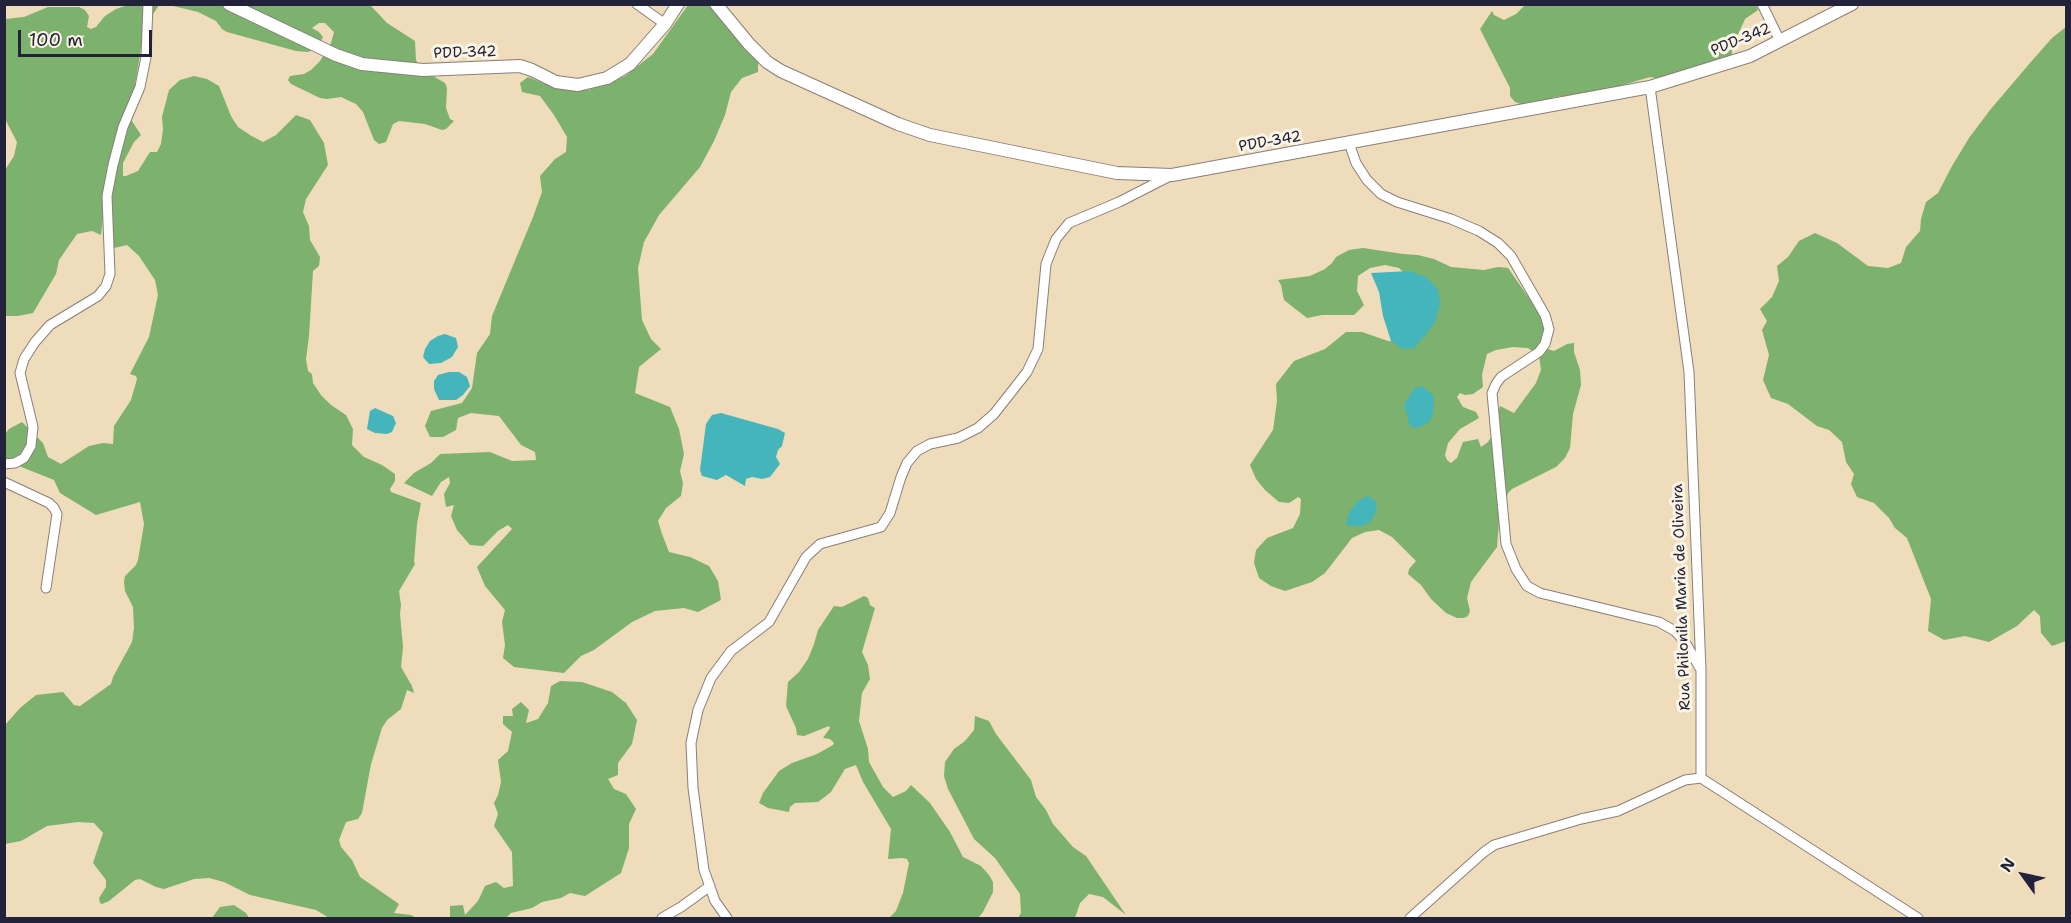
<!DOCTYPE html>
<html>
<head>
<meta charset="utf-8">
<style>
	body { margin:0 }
	#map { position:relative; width:2071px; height:923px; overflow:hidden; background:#efdcba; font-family:"Shantell Sans",sans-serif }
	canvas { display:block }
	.frame { position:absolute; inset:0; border:6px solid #22223b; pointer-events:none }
	.north { position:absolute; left:1993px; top:845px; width:60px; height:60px; -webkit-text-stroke:4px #fcf5e5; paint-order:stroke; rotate:303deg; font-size:16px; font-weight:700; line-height:24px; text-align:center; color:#22223b }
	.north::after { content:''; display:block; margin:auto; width:21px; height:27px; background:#22223b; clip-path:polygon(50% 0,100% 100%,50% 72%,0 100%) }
	.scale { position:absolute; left:18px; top:30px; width:134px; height:27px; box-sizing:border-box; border:3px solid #22223b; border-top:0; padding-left:8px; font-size:18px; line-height:21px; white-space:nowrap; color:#22223b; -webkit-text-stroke:4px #fcf5e5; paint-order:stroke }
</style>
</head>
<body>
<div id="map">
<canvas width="2071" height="923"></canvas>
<div class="frame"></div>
<div class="north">N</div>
<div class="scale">100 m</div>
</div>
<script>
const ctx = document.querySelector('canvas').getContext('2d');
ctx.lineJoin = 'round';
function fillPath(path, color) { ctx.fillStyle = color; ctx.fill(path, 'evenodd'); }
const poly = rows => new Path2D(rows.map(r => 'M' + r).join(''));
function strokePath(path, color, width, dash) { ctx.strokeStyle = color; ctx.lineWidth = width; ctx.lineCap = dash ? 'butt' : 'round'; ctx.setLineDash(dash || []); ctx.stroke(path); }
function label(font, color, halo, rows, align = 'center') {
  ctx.font = font + ' "Shantell Sans",sans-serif'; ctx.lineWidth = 6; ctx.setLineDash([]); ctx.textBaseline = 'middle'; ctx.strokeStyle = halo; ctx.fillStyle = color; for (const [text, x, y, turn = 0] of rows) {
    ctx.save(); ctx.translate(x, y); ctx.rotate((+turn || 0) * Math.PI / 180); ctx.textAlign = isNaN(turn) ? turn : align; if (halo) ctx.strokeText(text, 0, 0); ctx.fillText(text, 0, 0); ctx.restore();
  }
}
fillPath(poly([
	[1756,4,1758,10,1745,19,1733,46,1731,59,1676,82,1650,77,1623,85,1610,91,1555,97,1529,107,1515,102,1510,96,1510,88,1480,29,1492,11,1494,15,1504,20,1516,14,1525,5],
	[128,5,159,5,148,22,143,36,131,110,132,121,141,135,134,142,123,163,123,176,126,176,138,171,150,152,157,152,161,144,163,130,162,117,169,90,180,80,194,76,207,79,219,86,231,116,238,127,250,135,263,142,276,135,296,115,310,120,324,143,328,165,306,199,303,212,309,226,310,240,320,257,319,266,313,271,309,336,306,359,308,371,312,374,313,383,321,395,331,405,346,415,353,429,352,445,364,457,382,465,395,474,395,481,390,489,391,492,421,503,417,524,414,562,415,564,399,591,401,605,400,614,403,647,401,667,412,686,414,693,407,690,401,709,387,720,382,728,371,764,362,813,358,819,346,822,339,840,341,847,352,860,360,877,399,904,394,913,411,915,416,918,329,918,316,910,250,895,224,882,209,878,194,879,164,889,156,887,140,879,135,880,109,901,102,904,100,903,99,898,106,887,106,880,93,863,103,833,94,823,78,822,47,826,21,841,5,844,5,725,20,708,36,695,63,692,74,705,80,706,111,684,113,677,132,642,134,628,133,607,125,591,124,582,125,576,136,565,138,560,144,524,140,502,96,515,60,493,54,480,14,464,5,458,5,434,9,429,22,422,43,443,48,457,61,464,89,446,103,443,113,444,114,426,131,400,137,379,136,376,130,374,149,337,158,295,155,280,139,256,127,245,114,248,107,237,103,218,101,235,92,231,77,234,59,260,56,274,33,313,18,316,5,316,5,170,14,156,17,142,5,119,5,19,24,17,48,7,79,7,85,10,89,16,87,27,91,29,96,27,105,16,116,9],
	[169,5,370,5,387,23,415,41,416,60,421,69,445,83,447,88,446,108,450,119,454,121,446,129,442,130,425,124,399,121,393,124,386,142,379,144,374,140,363,112,356,104,341,97,327,99,320,98,291,84,288,80,290,76,304,74,311,70,320,61,331,43,334,32,325,23,319,23,312,28,319,32,323,37,317,48,308,52,296,51,227,32,222,29,216,21,198,12],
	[688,5,711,5,758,61,758,72,742,78,731,92,725,115,714,141,700,167,659,215,644,242,638,268,642,320,651,339,661,349,639,367,635,393,670,407,679,429,684,454,680,471,683,483,681,496,666,508,658,521,662,534,669,552,690,557,709,566,718,581,721,600,698,612,684,608,655,611,632,622,594,650,581,656,564,673,514,667,503,658,505,645,502,622,505,610,485,586,477,567,512,529,508,525,498,531,483,546,470,545,457,530,451,516,454,505,446,507,444,494,450,483,449,477,441,482,432,496,404,483,414,473,431,463,440,454,490,452,512,461,536,460,535,452,521,445,499,416,471,413,458,418,456,430,443,437,430,437,425,426,431,411,462,403,472,388,477,353,490,334,492,316,533,217,542,192,540,176,555,159,566,152,567,137,554,115,540,96,522,92,520,83,528,77,558,89,588,90,625,76,653,54],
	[2066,27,2066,641,2052,646,2041,633,2040,616,2034,610,2017,626,1989,642,1965,636,1944,640,1928,631,1931,599,1907,538,1895,528,1889,518,1874,503,1857,497,1851,484,1854,474,1846,462,1842,442,1829,430,1817,426,1788,404,1771,398,1763,380,1769,355,1762,330,1767,321,1760,309,1772,297,1779,281,1777,266,1788,257,1799,241,1815,233,1837,243,1868,266,1888,268,1901,263,1906,247,1920,231,1921,219,1926,202,1938,193,1952,166,1969,138,1990,110,2030,63,2052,38],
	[1363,248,1403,254,1418,255,1434,259,1451,267,1484,270,1498,267,1508,268,1545,321,1548,349,1554,351,1567,344,1574,343,1574,352,1580,370,1581,385,1573,414,1570,448,1565,458,1556,467,1512,489,1508,493,1499,522,1497,547,1471,582,1467,598,1470,611,1468,616,1464,618,1457,618,1446,613,1431,599,1421,585,1408,574,1409,569,1416,561,1392,537,1379,530,1365,532,1352,538,1325,573,1312,582,1285,591,1271,586,1259,578,1254,563,1256,550,1267,538,1293,528,1300,514,1301,499,1298,497,1289,503,1279,502,1265,490,1256,479,1250,465,1273,430,1277,401,1276,384,1294,361,1325,349,1346,332,1362,332,1388,341,1404,342,1420,289,1399,268,1385,265,1370,268,1358,276,1357,291,1364,305,1354,315,1322,315,1307,318,1284,300,1281,285,1278,280,1310,276,1325,269,1332,263,1336,257,1349,250],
	[1513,347,1528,348,1539,356,1541,370,1536,383,1514,413,1500,406,1493,434,1488,442,1481,447,1478,439,1463,442,1457,458,1451,463,1447,460,1445,455,1448,443,1460,429,1479,418,1476,412,1463,407,1457,397,1460,393,1465,395,1473,394,1483,387,1482,375,1487,354,1496,350],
	[864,596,868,598,870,605,875,608,862,652,868,665,870,679,862,693,859,721,868,749,869,762,883,787,893,797,906,791,911,785,930,803,950,832,963,857,981,866,989,875,993,882,993,892,983,912,978,918,889,918,896,911,903,893,909,863,907,859,902,858,888,859,891,829,863,782,856,765,845,769,831,792,818,802,795,803,790,807,789,812,768,808,759,803,763,793,779,771,792,763,817,754,833,745,834,743,830,739,823,738,830,728,829,726,804,736,797,735,796,728,786,706,788,682,799,672,808,659,814,644,818,630,834,606,842,607],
	[560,681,582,682,612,692,626,703,637,720,632,744,618,763,618,775,608,779,614,789,626,794,636,809,629,824,629,848,621,873,585,896,570,893,561,898,542,902,532,908,511,913,506,918,450,918,450,906,463,905,465,915,478,901,485,886,496,882,504,888,513,886,512,852,494,826,498,814,494,803,498,795,501,782,498,760,508,751,512,732,503,724,503,716,513,716,512,709,521,702,529,710,526,723,538,719,548,703,551,686],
	[975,716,989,721,996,734,1031,780,1036,797,1046,810,1053,824,1073,847,1086,856,1126,915,1103,897,1089,894,1080,903,1075,918,1018,918,1021,913,1020,894,995,858,974,839,948,789,944,776,945,762,954,749,965,741,974,730],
	[234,905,246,913,249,918,212,918,220,907]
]), '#7cb16e');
fillPath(poly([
	[1409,271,1426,277,1438,289,1440,304,1435,322,1427,333,1414,348,1403,349,1391,341,1383,316,1379,292,1371,273],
	[445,334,456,338,458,347,452,357,441,363,429,364,423,357,425,349,430,341,438,336],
	[449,372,459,372,467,377,470,386,463,395,456,400,439,400,434,389,434,381,438,375],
	[1422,386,1433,395,1434,403,1433,414,1429,422,1418,428,1410,427,1404,404,1415,388],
	[375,408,393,416,396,423,392,432,387,434,375,433,367,429,370,411],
	[721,413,778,429,785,433,782,446,778,450,776,457,780,464,770,477,762,479,752,477,746,479,745,486,726,475,717,480,702,476,700,470,706,424,712,415],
	[1368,496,1375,501,1377,507,1374,516,1369,523,1361,526,1349,526,1346,523,1350,511,1359,500]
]), '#45b5bc');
const street = poly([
	[637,4,665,24],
	[1762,4,1780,41],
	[1650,87,1689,372,1701,670,1701,778],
	[1349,143,1356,163,1367,180,1381,194,1397,202,1451,219,1479,231,1498,243,1511,256,1545,315,1549,329,1545,344,1539,352,1501,377,1496,384,1492,393,1506,544,1516,569,1527,586,1540,593,1659,622,1675,631,1685,642,1701,670],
	[4,464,15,463,24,458,31,446,33,427,20,373,24,359,35,342,50,325,98,296,106,286,110,274,107,196,113,165,123,127,140,87,146,57,148,4],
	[4,482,49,503,54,508,57,514,46,588],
	[1701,778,1918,918],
	[662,918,681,907,710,886],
	[727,918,715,901,704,870,693,788,691,743,698,710,711,678,731,651,769,622,806,557,820,544,881,527,890,513,901,477,907,463,917,451,930,444,958,438,978,428,994,414,1027,372,1038,349,1046,264,1056,239,1069,223,1119,202,1170,176],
	[1410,918,1484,852,1494,845,1581,819,1618,811,1685,780,1701,778]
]);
const secondary = poly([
	[229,4,336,55,362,64,423,70,520,66,532,70,556,82,578,85,607,78,630,64,665,24,678,4],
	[716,4,749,44,767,62,781,71,898,124,930,135,1117,173,1172,175,1650,87,1750,56,1852,4]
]);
strokePath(street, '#887f7a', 11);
strokePath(secondary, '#887f7a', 14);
strokePath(street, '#fff', 9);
strokePath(secondary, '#fff', 12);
label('15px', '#22223b', '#fcf5e5', [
	["PDD-342",1741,40,-22],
	["PDD-342",465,53,-2],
	["PDD-342",1270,142,-10],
	["Rua Philonila Maria de Oliveira",1682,597,-92]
]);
</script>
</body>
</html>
